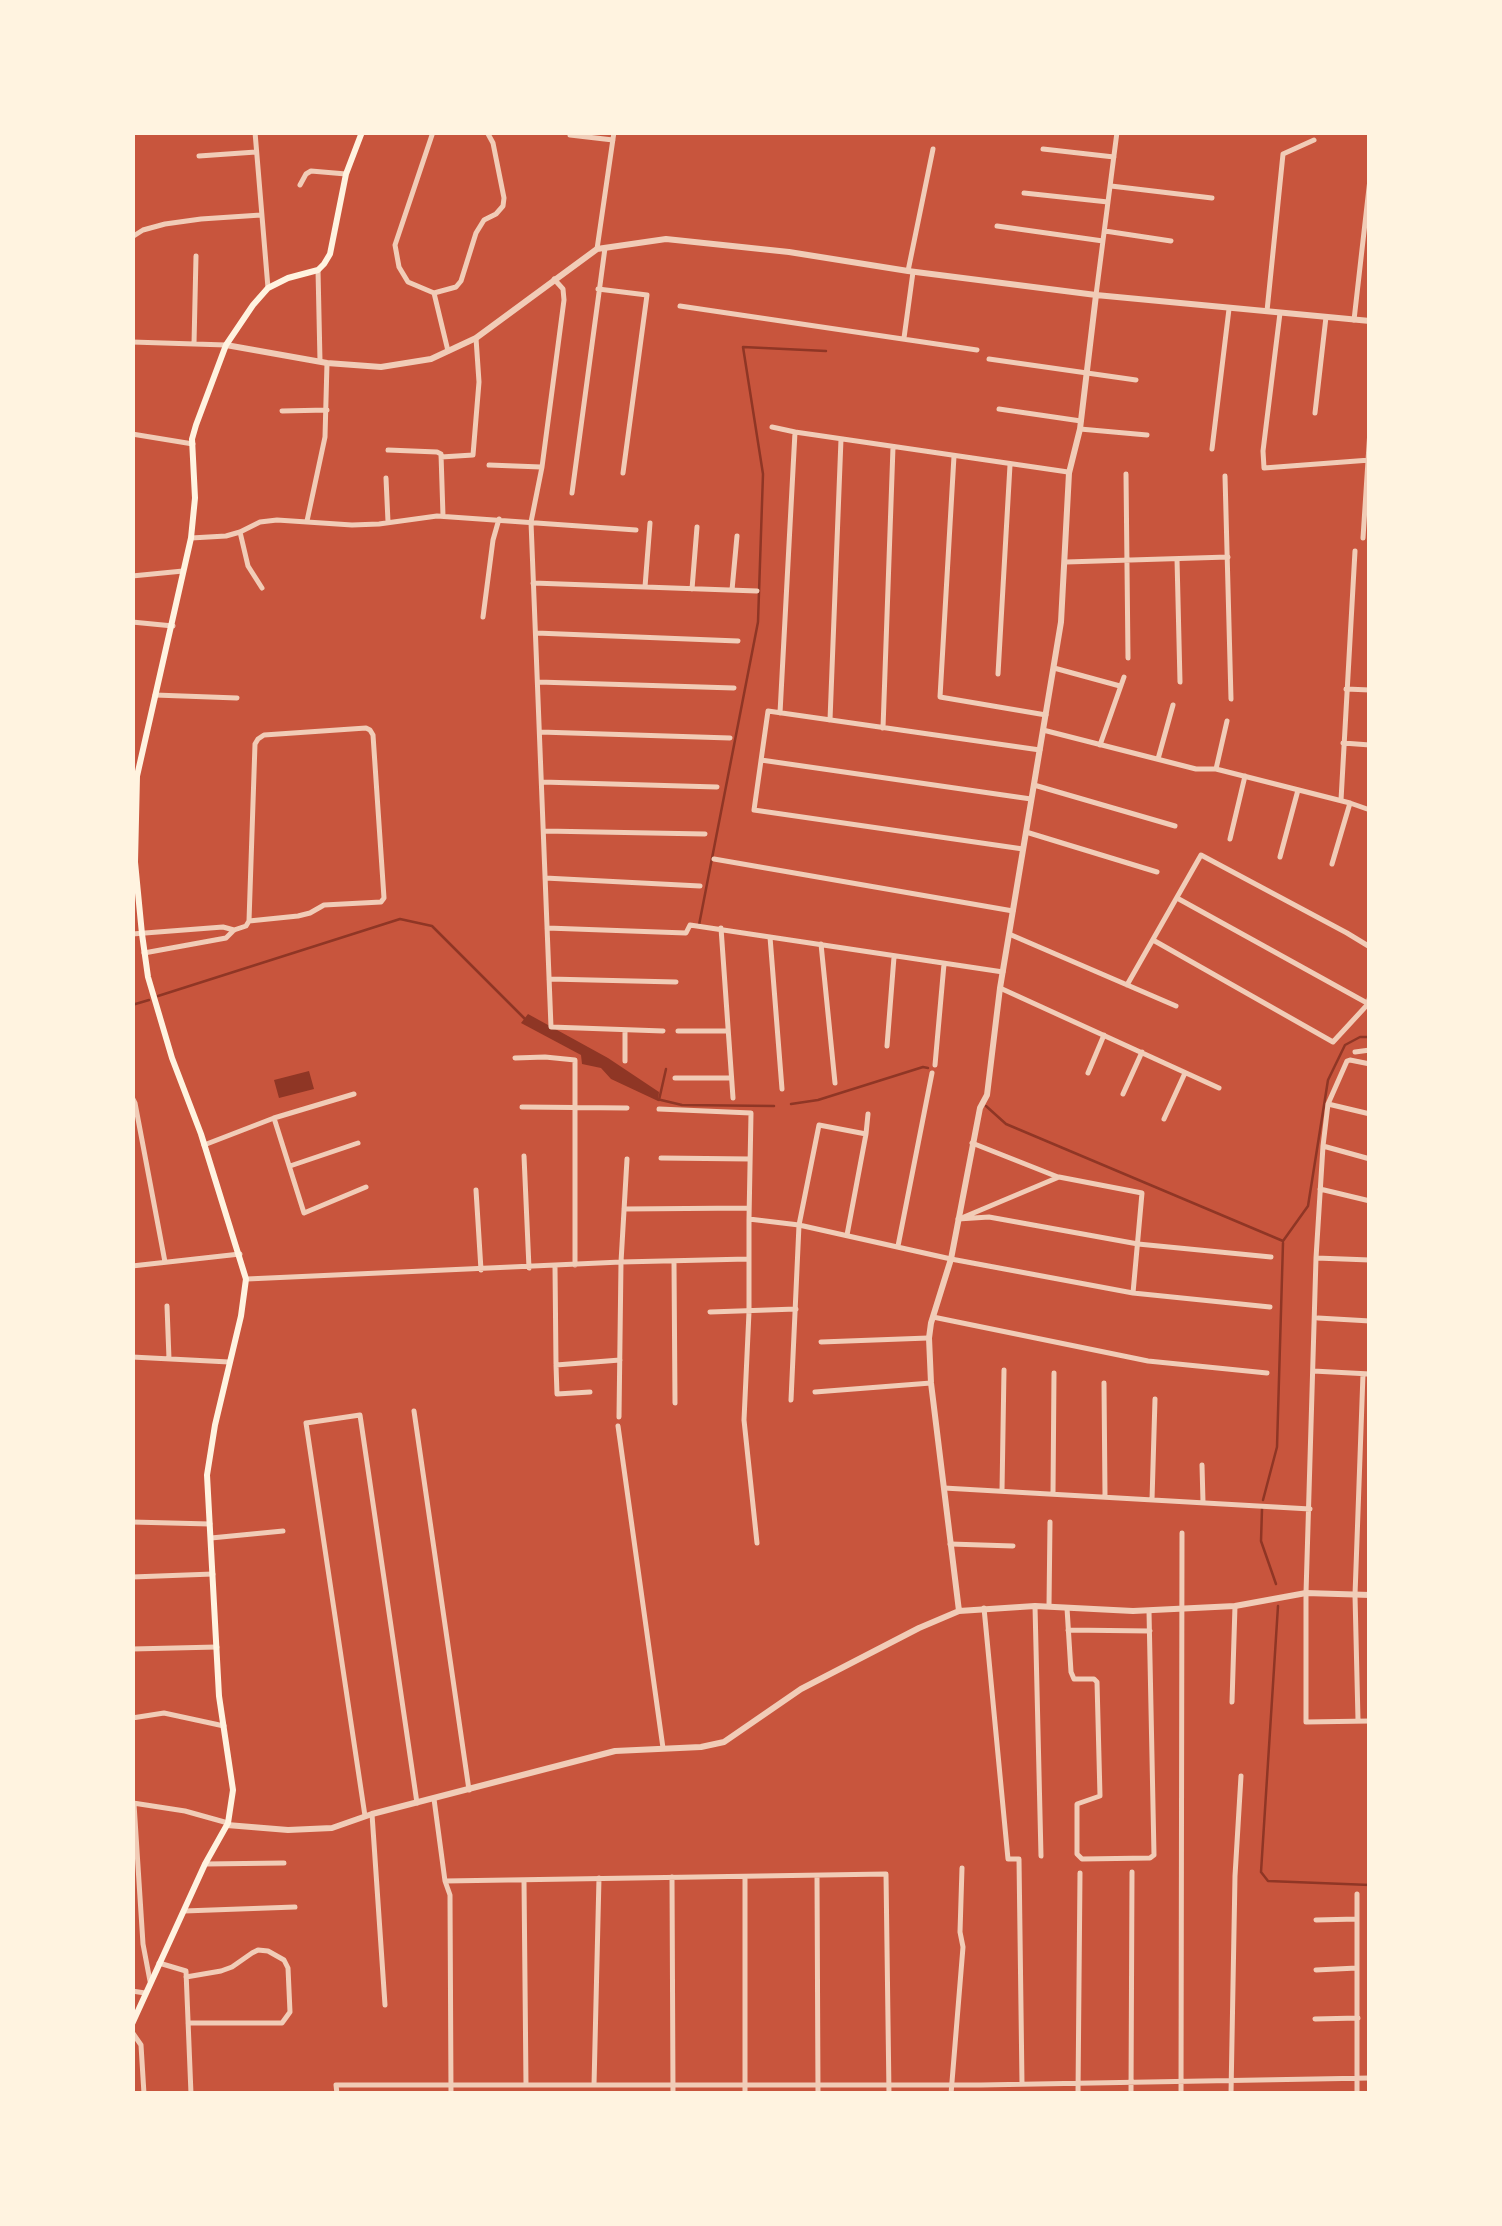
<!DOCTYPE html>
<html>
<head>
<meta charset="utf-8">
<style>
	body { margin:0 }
	#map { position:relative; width:1502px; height:2226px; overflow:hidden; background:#c8553d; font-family:"Fira Sans Condensed",sans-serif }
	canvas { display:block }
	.frame { position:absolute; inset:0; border:135px solid #fff3e0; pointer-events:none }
</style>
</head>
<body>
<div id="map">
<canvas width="1502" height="2226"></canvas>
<div class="frame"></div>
</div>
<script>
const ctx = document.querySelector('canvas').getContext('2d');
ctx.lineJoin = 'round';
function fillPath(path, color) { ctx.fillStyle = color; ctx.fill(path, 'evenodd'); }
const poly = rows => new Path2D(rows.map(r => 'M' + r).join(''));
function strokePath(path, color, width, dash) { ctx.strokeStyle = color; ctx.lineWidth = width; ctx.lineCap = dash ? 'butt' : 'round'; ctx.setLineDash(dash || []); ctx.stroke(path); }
fillPath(poly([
	[528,1014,608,1058,659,1092,658,1101,611,1079,601,1068,582,1064,581,1055,521,1023],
	[309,1071,314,1089,279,1098,274,1080]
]), '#8f3625');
strokePath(poly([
	[699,925,758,622,763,474,743,347,826,351],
	[158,996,400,919,432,926,525,1019],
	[132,1005,149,1000],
	[659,1100,666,1069],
	[661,1100,682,1105,774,1106],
	[791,1104,818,1100,923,1067,928,1068],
	[986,1106,1006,1124,1283,1241,1308,1206,1328,1080,1345,1045,1360,1037,1370,1037],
	[1263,1500,1277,1447,1283,1243],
	[1262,1509,1261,1541,1276,1584],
	[1278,1606,1261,1872,1268,1881,1370,1885]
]), '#8f3625', 2.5);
strokePath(poly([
	[255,132,268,288],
	[433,132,395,245,399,267,408,282,434,293,456,287,461,281,476,233,484,220,496,214,503,206,504,198,493,143,487,132],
	[570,135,613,140],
	[1043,149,1114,157],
	[199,156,256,152],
	[300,185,306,174,311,171,346,174],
	[1111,186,1212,198],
	[1024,193,1108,202],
	[997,226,1103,241],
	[1105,231,1171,241],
	[132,237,143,230,165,224,201,219,261,215],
	[597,249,614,132],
	[318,270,320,361],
	[908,271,933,149],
	[554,279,563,289,564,300,542,467,531,522,551,1027,663,1031],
	[598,289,647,295,623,473],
	[434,293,448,351],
	[1096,295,1117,132],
	[680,306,977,350],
	[1267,311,1283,154,1314,140],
	[1280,313,1263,451,1264,468,1370,460],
	[1354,320,1370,179],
	[904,338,913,272],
	[132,342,226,345],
	[194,344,196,256],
	[989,359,1136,380],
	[999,409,1081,421],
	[282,411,327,410],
	[1315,413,1326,317],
	[772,427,795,432],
	[1080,429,1147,435],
	[132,434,193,444],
	[1212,449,1229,309],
	[388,450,437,452,441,454,443,516],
	[954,456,940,697,1046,715],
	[441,457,473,455,479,382,476,338],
	[489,465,541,467],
	[1126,474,1128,658],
	[1225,476,1231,699],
	[386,478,388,522],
	[572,493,605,248],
	[307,521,325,437,327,363],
	[240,532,248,566,262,588],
	[191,538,226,536,240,532,260,522,277,520,352,525,379,524,437,516,636,530],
	[1363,538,1370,430],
	[1177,559,1180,682],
	[1066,562,1228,557],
	[132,576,183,571],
	[533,583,757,591],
	[645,587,650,523],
	[692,589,697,527],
	[732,590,737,536],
	[483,617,493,540,499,519],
	[132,622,173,626],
	[536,633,738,641],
	[1054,668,1120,686],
	[998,674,1010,465],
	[538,682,734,688],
	[1346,689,1370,690],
	[155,695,237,698],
	[780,713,795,432,1068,472],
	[830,720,841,439],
	[883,728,893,447],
	[1043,730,1196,769,1216,769,1350,803,1370,810],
	[540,732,730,738],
	[1343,743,1370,745],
	[1100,745,1124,677],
	[1158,759,1173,705],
	[761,760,1031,799],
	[1216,769,1227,721],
	[542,782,717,787],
	[1034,785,1175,826],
	[1341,800,1355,551],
	[544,831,705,834],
	[1026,832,1157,872],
	[1230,839,1245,776],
	[1023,849,754,810,768,711,1040,750],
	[1280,857,1298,790],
	[714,859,1013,911],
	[1332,864,1350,803],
	[545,878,700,886],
	[1177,898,1367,1003],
	[547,928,686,933,690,925,1003,972],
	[721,928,733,1098],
	[132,934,223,927,234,930],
	[1009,934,1176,1006],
	[770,937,782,1089],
	[1153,940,1333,1042,1368,1004,1370,995],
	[821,944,835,1083],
	[144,953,226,938,234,930,246,926,249,921,298,916,310,913,324,905,381,902,384,898,373,735,370,730,366,728,264,735,258,739,255,744,249,921],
	[549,979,676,982],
	[1127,985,1201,855,1347,933,1370,947],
	[1000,988,1219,1088],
	[625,1030,625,1061],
	[678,1031,728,1031],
	[887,1046,894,957],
	[1355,1052,1370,1050],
	[515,1058,545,1057,575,1060,575,1265],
	[1370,1064,1350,1060,1347,1061,1328,1104,1323,1146,1316,1258,1306,1593,1306,1722,1370,1721],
	[935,1065,944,964],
	[1088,1073,1104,1035],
	[675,1078,731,1078],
	[1123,1094,1142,1052],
	[132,1097,135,1103,165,1262],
	[1328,1104,1370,1114],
	[522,1107,627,1108],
	[659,1109,751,1113,749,1219],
	[274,1118,354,1094],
	[1164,1119,1185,1073],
	[866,1134,868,1114],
	[972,1143,1058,1177],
	[204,1145,274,1118,304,1213,366,1187],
	[1323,1146,1370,1159],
	[524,1156,529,1268],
	[661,1158,750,1159],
	[290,1166,358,1143],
	[1320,1189,1370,1201],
	[476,1190,481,1270],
	[624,1209,749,1208],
	[964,1217,1059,1177,1142,1193,1133,1293],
	[958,1219,989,1217,1138,1244,1271,1257],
	[898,1246,932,1073],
	[1316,1258,1370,1260],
	[674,1262,675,1403],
	[132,1266,240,1254],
	[555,1267,556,1364],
	[247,1279,621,1262,748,1259],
	[167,1306,169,1359],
	[710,1312,796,1309],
	[933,1317,1148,1361,1267,1373],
	[1318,1318,1370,1321],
	[821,1342,928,1338],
	[132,1357,229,1362],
	[1313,1371,1370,1374],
	[1104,1383,1105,1495],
	[590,1392,557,1394,556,1365,620,1360],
	[815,1392,931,1383],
	[791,1400,799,1225,819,1125,866,1134,847,1235],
	[414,1411,469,1790],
	[619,1417,621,1262,627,1159],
	[618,1426,663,1748],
	[1202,1465,1203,1502],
	[944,1488,1310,1509],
	[1002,1491,1004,1370],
	[1053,1494,1054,1373],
	[1152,1500,1155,1399],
	[132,1522,210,1524],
	[211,1538,283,1531],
	[757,1543,744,1420,749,1312,749,1219,799,1225,951,1259,1133,1293,1270,1307],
	[950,1544,1013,1546],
	[132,1577,213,1574],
	[1035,1606,1041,1856],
	[1049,1606,1050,1522],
	[984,1608,1008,1859,1019,1859,1022,2084],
	[1067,1608,1071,1672,1074,1679,1094,1679,1097,1682,1100,1796,1077,1804,1077,1854,1082,1859,1150,1858,1154,1855,1149,1611],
	[1068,1630,1150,1631],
	[132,1649,217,1647],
	[1232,1702,1235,1606],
	[132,1718,164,1713,224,1726],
	[1358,1720,1355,1595,1363,1374],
	[434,1799,445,1881,450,1895,451,2094],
	[133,1803,185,1811,228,1823],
	[134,1804,143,1944,150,1981],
	[372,1814,385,2005],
	[365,1816,306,1423,360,1415,417,1803],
	[205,1864,284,1863],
	[672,1877,673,2094],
	[745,1877,745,2094],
	[817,1877,818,2094],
	[524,1880,526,2085],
	[445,1881,886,1874,889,2094],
	[1357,1894,1357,2094],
	[184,1911,295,1907],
	[1316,1920,1357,1919],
	[159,1963,186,1971,191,2094],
	[1316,1970,1357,1968],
	[186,1977,221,1971,232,1967,252,1953,258,1950,268,1951,284,1960,288,1968,290,2012,282,2023,188,2023],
	[132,1991,145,1993],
	[1315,2019,1358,2018],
	[132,2032,141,2045,144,2094],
	[594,2085,599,1878],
	[337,2094,336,2085,981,2085,1370,2078],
	[951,2094,963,1947,960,1932,962,1868],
	[1078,2094,1080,1873],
	[1131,2094,1132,1872],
	[1181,2094,1182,1533],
	[1231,2094,1235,1876,1241,1776]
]), '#f1ccb7', 5);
strokePath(poly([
	[226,345,327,363,381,367,431,359,476,338,597,249,666,239,789,252,908,271,1096,295,1370,321],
	[959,1611,931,1383,929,1338,931,1323,951,1259,980,1108,987,1095,1000,988,1061,622,1069,473,1080,429,1096,295],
	[227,1825,288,1830,332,1828,372,1814,615,1751,701,1747,724,1742,801,1689,919,1628,959,1611,1035,1606,1133,1611,1235,1606,1306,1593,1370,1595]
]), '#f1ccb7', 6);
strokePath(poly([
	[132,2024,205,1864,228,1823,233,1790,219,1696,207,1475,215,1425,241,1316,246,1279,201,1134,172,1058,148,977,142,934,135,862,137,776,191,538,195,498,192,439,196,425,226,345,253,305,268,288,288,278,318,270,324,264,330,254,346,174,362,132]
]), '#fff3e0', 6);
</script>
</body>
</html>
